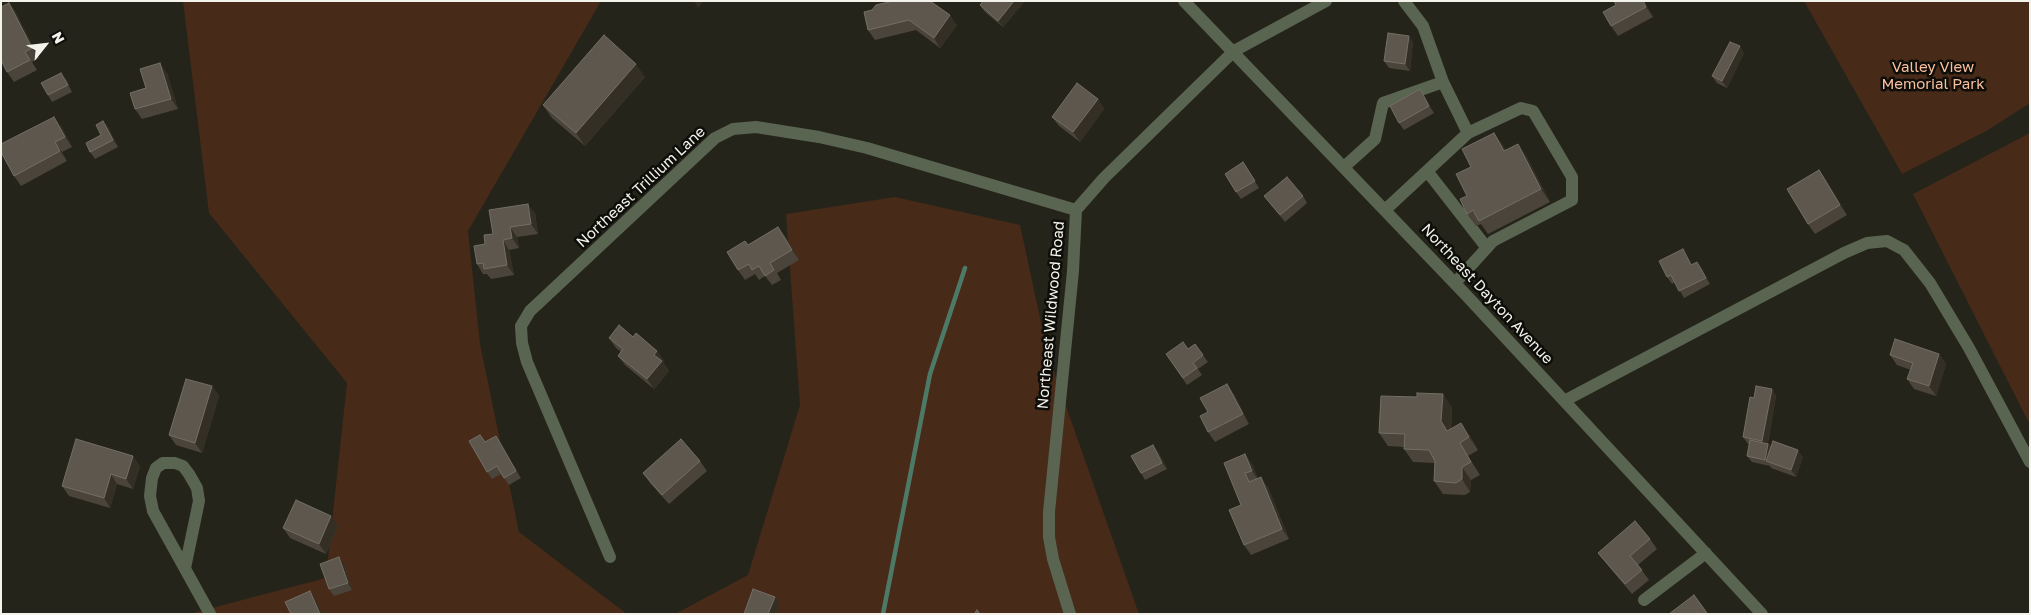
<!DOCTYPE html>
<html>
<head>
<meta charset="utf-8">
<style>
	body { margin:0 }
	#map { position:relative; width:2031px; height:615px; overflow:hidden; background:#25241a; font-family:"Golos Text",sans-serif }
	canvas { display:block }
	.frame { position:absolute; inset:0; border:2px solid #f3f3eb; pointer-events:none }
	.north { position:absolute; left:20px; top:20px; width:50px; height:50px; -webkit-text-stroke:4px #0d0d09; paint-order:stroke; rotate:61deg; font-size:14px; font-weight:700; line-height:20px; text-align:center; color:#f3f3eb }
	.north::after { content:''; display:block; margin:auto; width:18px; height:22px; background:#f3f3eb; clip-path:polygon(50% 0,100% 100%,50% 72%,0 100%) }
</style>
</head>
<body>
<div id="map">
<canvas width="2031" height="615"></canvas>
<div class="frame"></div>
<div class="north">N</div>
</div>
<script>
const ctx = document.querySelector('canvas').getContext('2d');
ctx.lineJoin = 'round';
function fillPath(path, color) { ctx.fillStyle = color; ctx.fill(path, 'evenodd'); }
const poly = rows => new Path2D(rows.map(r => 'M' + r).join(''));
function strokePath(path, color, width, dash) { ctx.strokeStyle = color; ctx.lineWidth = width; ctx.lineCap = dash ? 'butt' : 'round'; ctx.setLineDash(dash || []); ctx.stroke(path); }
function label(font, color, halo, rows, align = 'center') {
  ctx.font = font + ' "Golos Text",sans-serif'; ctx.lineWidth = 5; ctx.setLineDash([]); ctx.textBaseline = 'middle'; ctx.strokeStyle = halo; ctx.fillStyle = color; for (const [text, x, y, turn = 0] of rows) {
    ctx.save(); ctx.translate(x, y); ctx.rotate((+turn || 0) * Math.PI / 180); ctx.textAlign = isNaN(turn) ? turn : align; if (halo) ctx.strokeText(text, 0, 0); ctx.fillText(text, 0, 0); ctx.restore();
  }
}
fillPath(poly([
	[183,1,601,1,468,231,480,344,519,532,627,614,189,614,326,578,347,383,209,213],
	[1804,1,2030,1,2030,103,1988,130,1902,174],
	[2030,133,2030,425,1913,194],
	[895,197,1020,225,1048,355,1139,614,675,614,748,575,800,405,786,214]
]), '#482a18');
strokePath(poly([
	[883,614,930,374,965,268]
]), '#4d7a66', 4.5);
strokePath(poly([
	[1184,1,1466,295,1762,614],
	[1404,1,1423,26,1443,82],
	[1344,167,1375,139,1383,103,1443,82,1468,133,1385,210],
	[1427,171,1487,248],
	[1455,283,1493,241,1572,200,1572,177,1533,111,1521,108,1468,133],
	[1564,401,1844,253,1867,243,1887,241,1904,250,1930,283,1969,348,2030,462],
	[610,557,527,362,522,343,521,326,530,311,715,138,733,129,756,127,819,137,867,148,1076,210],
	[185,568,199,501,197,488,189,474,183,466,175,463,163,463,156,468,152,478,150,496,153,511,210,614],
	[1644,600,1706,553],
	[1070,614,1053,559,1049,537,1049,512,1073,271,1076,210,1104,178,1234,51,1326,1]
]), '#596551', 12);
fillPath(poly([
	[983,1,1025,1,1003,27,985,12,980,5],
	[1644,1,1653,17,1618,36,1611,26,1616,5],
	[9,3,16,13,39,58,32,62,37,70,14,82,7,72],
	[864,12,957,25,940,48,916,30,875,40,868,30],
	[1413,42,1410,71,1389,68,1384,61],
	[1744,53,1727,88,1717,83,1712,76],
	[167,73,178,109,142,119,135,109,146,88],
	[645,77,585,146,552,118,543,105],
	[66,79,72,92,52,102,48,95],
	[1424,96,1434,113,1404,130,1399,123],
	[1098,99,1104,109,1080,142,1059,126,1052,117],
	[103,121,108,127,118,147,95,159,90,152,101,135],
	[61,126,72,147,62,152,67,161,21,186,14,176],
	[1494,133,1506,150,1527,157,1550,202,1488,234,1481,224,1476,226,1467,214,1471,167],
	[1243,162,1259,188,1241,199,1236,192],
	[1819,170,1826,180,1847,215,1815,234,1808,224],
	[1264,196,1303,196,1307,203,1285,222],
	[535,213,538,234,517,237,519,248,509,250,514,275,491,279,487,274,483,274,477,264,485,244,493,234],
	[785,236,799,260,777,273,781,280,772,285,765,276,759,280,755,274,745,280,738,270,748,245],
	[1683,249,1692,265,1702,269,1710,284,1684,298,1675,282,1672,284,1667,277],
	[633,337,657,351,664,361,663,362,669,371,654,389,625,365,618,356,621,352,616,348,609,338],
	[1195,344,1208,362,1198,369,1202,375,1187,385,1166,354,1188,349],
	[1939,354,1946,364,1936,396,1914,389,1907,379,1911,370,1897,365,1890,355],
	[1227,384,1234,394,1249,424,1215,442,1208,432,1208,412],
	[212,386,219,396,202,453,176,445,169,435],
	[1772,389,1776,396,1768,443,1771,447,1803,457,1796,477,1771,468,1770,466,1752,462,1747,456,1749,444,1748,444,1743,437,1754,398],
	[1452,407,1451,429,1470,436,1478,450,1468,456,1480,475,1471,480,1470,492,1465,495,1443,494,1434,481,1435,463,1413,462,1404,449,1404,447,1388,446,1379,433],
	[496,436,501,443,521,478,509,485,501,474,492,479,487,472],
	[1158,451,1167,469,1145,480,1141,473],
	[1245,454,1252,464,1258,479,1268,487,1289,539,1251,555,1244,545,1241,505],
	[700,461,707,471,669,504,650,483,643,473],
	[140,466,133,489,117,484,110,508,69,496,62,486],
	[338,526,326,554,290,538,283,528],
	[1650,539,1657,549,1638,565,1649,580,1632,594,1605,562,1598,553],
	[344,564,352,590,334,596,329,589]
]), '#4b443a');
fillPath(poly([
	[694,1,704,1,698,8],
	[1014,1,1025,1,1003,27,998,21],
	[1643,1,1644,1,1653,17,1646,7],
	[9,3,16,13,39,58,32,48],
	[950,15,957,25,940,48,934,38],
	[1409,36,1413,42,1410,71,1405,64],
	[1740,46,1744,53,1727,88,1722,81],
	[160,63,167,73,178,109,171,99],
	[636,64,645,77,585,146,576,133],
	[61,73,66,79,72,92,68,85],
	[1420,89,1424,96,1434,113,1429,106],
	[1098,99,1104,109,1080,142,1073,132],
	[54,117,61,126,72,147,65,137],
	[103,121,108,127,118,147,113,140],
	[1494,133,1503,145,1513,164,1504,151],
	[55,142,62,152,67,161,60,151],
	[1518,144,1527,157,1550,202,1541,189],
	[1819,170,1826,180,1847,215,1840,205],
	[528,204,535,213,538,234,531,224],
	[510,227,517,237,519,248,512,238],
	[778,227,785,236,799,260,792,250],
	[503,240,509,250,514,275,507,265],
	[1683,249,1687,256,1696,272,1691,265],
	[1697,262,1702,269,1710,284,1706,278],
	[657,351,664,361,663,362,669,371,654,389,647,379,654,355],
	[1939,354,1946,364,1936,396,1929,386],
	[1227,384,1234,394,1249,424,1243,414],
	[212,386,219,396,202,453,195,443],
	[1772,389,1776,396,1767,447,1762,441],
	[1443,394,1452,407,1450,434,1447,431,1441,421],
	[1461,423,1470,436,1478,450,1469,437],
	[496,436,501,443,521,478,516,471],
	[1768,444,1773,450,1766,461,1770,466,1765,460],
	[1153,445,1158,451,1167,469,1162,463],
	[1798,450,1803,457,1796,477,1791,470],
	[1245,454,1252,464,1258,480,1252,471],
	[133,456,140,466,133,489,126,479],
	[1462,467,1471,480,1470,492,1462,479],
	[111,474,117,484,110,508,104,498],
	[1261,477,1268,487,1289,539,1282,529],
	[331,516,338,526,326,554,319,544],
	[339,557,344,564,352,590,348,583],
	[310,591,315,598,322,614,320,614],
	[775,597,779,603,776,614,768,614]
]), '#342f25');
const building = poly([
	[893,1,930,1,950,15,934,38,909,20,868,30,864,12,872,10,876,5,893,1],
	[983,1,1014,1,998,21,980,5,983,1],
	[1614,1,1643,1,1646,7,1611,26,1603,12,1616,5,1614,1],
	[9,3,32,48,25,52,30,60,7,72,1,60,1,7,9,3],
	[1388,33,1409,36,1405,64,1384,61,1388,33],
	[604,35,636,64,576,133,543,105,604,35],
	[1730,42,1740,46,1722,81,1712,76,1730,42],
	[160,63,171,99,135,109,130,93,146,88,140,69,160,63],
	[61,73,68,85,48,95,41,83,61,73],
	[1077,83,1098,99,1073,132,1052,117,1077,83],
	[1420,89,1429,106,1399,123,1390,106,1420,89],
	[54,117,65,137,55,142,60,151,14,176,1,152,1,144,54,117],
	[103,121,113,140,90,152,86,143,101,135,96,125,103,121],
	[1494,133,1504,151,1518,144,1541,189,1479,221,1473,210,1467,214,1460,199,1467,196,1456,174,1471,167,1462,149,1494,133],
	[1243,162,1255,181,1236,192,1225,174,1243,162],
	[1819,170,1840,205,1808,224,1787,189,1819,170],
	[1287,177,1303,196,1280,215,1264,196,1287,177],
	[528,204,531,224,510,227,512,238,503,240,507,265,484,269,483,263,477,264,474,246,485,244,484,235,493,234,489,210,528,204],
	[778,227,792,250,770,263,774,270,765,276,759,266,752,270,749,264,738,270,727,252,745,241,748,245,778,227],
	[1683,249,1691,265,1697,262,1706,278,1679,291,1671,275,1667,277,1659,261,1683,249],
	[619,325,633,337,636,333,657,351,654,355,662,361,647,379,618,356,623,349,609,338,619,325],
	[1895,339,1939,354,1929,386,1907,379,1913,363,1890,355,1895,339],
	[1183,342,1188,349,1195,344,1203,355,1193,363,1197,368,1183,378,1166,354,1183,342],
	[186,379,212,386,195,443,169,435,186,379],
	[1227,384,1243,414,1208,432,1200,416,1208,412,1200,398,1227,384],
	[1756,386,1772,389,1762,441,1743,437,1750,397,1754,398,1756,386],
	[1417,393,1443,394,1441,421,1447,431,1461,423,1469,437,1460,443,1471,462,1462,467,1462,479,1456,483,1434,481,1435,461,1429,450,1404,449,1405,434,1379,433,1381,396,1417,397,1417,393],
	[480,435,485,442,496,436,516,471,504,478,497,466,487,472,469,441,480,435],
	[76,439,133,456,126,479,111,474,104,498,62,486,76,439],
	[681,439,700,461,662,495,643,473,681,439],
	[1750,440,1768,444,1765,460,1747,456,1750,440],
	[1773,441,1798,450,1791,470,1766,461,1773,441],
	[1153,445,1162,463,1141,473,1131,456,1153,445],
	[1245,454,1252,471,1245,473,1249,482,1261,477,1282,529,1244,545,1229,510,1241,505,1224,463,1245,454],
	[296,500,331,516,319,544,283,528,296,500],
	[1635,521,1650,539,1630,556,1642,570,1625,584,1598,553,1635,521],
	[339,557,348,583,329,589,320,564,339,557],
	[753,589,775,597,768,614,744,614,753,589],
	[310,591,320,614,291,614,285,602,310,591],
	[1694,595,1707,613,1706,614,1669,614,1694,595],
	[977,610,980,614,974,614,977,610]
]);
fillPath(building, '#5d574d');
strokePath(building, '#746f66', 1);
label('15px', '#fbbf9c', '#0d0d09', [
	["Valley View",1933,67],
	["Memorial Park",1933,84]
]);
label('15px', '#f3f3eb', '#0d0d09', [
	["Northeast Trillium Lane",641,187,-43],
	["Northeast Dayton Avenue",1487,294,47],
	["Northeast Wildwood Road",1051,315,-85]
]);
</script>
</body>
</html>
